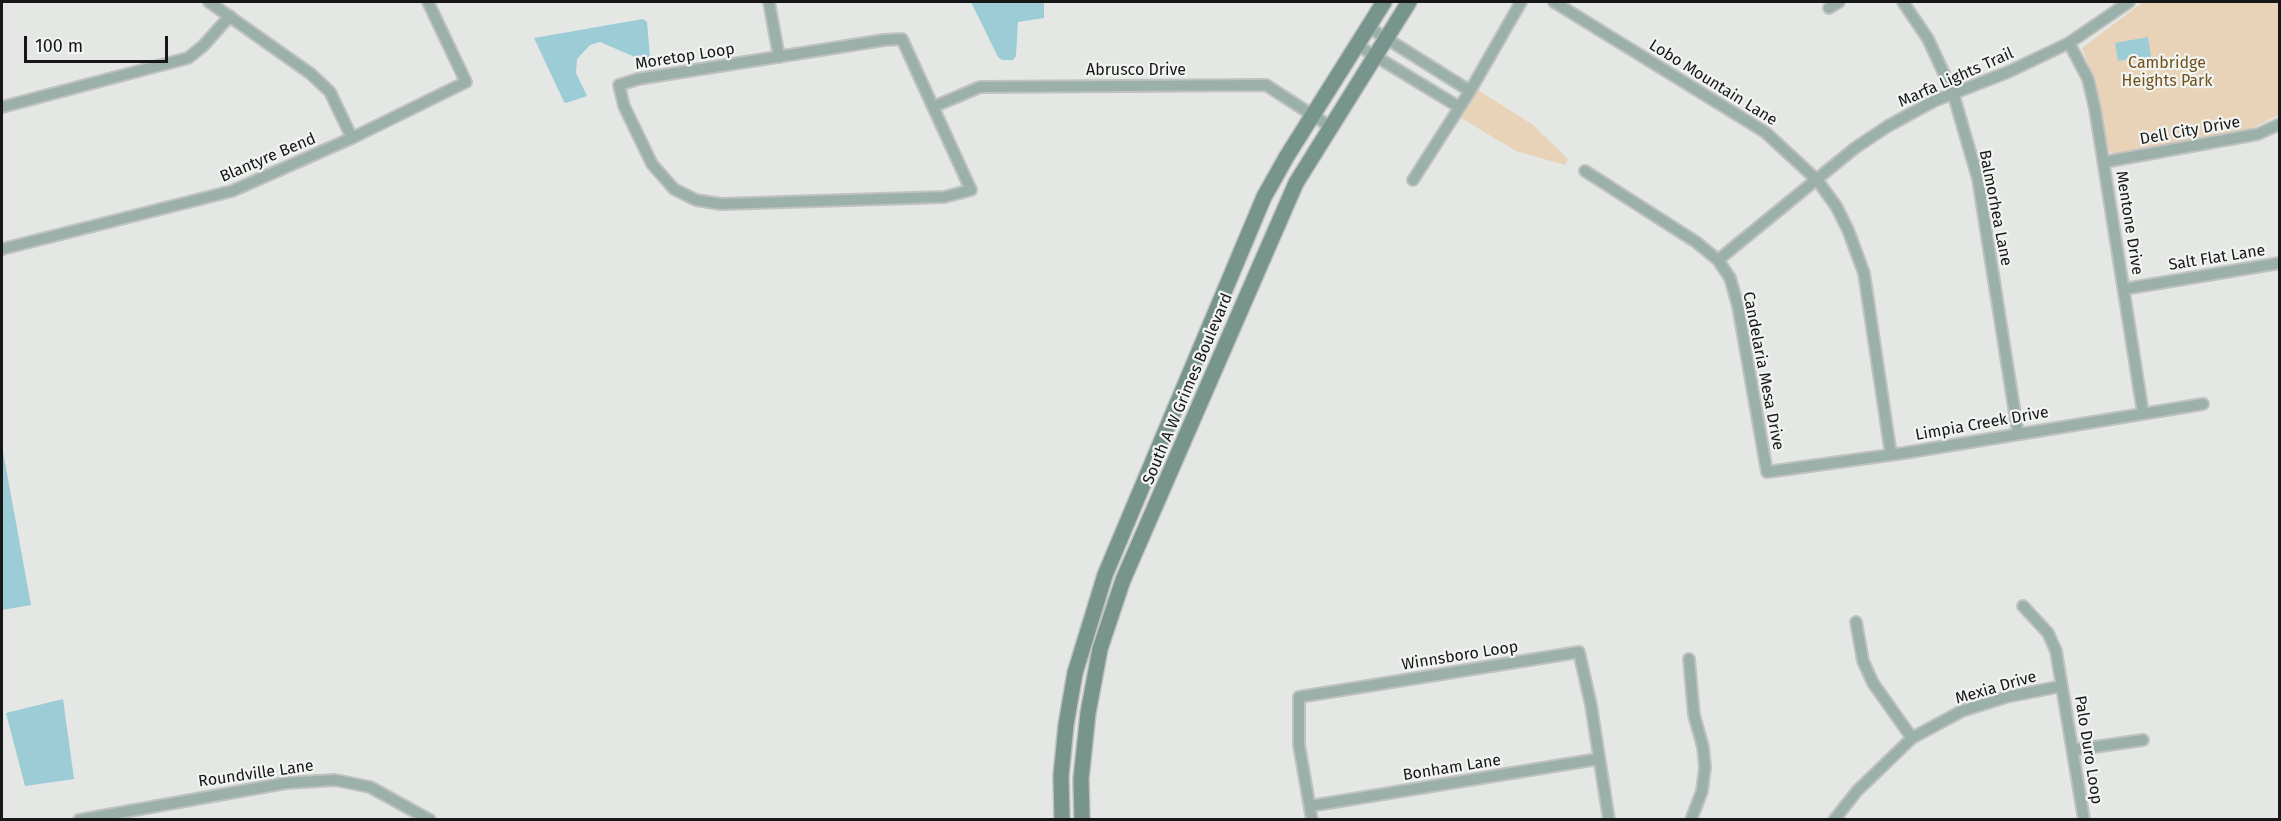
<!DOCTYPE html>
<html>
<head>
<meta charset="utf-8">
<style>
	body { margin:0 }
	#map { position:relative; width:2281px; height:821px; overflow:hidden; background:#e4e7e4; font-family:"Fira Sans",sans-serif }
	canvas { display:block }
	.frame { position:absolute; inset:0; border:3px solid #161716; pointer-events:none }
	.scale { position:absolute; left:24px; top:36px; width:144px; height:27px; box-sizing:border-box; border:3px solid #161716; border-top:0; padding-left:8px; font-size:18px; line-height:21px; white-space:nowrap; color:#161716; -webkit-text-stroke:4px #f1f4f1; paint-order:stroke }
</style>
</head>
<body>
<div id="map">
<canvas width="2281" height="821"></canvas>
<div class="frame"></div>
<div class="scale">100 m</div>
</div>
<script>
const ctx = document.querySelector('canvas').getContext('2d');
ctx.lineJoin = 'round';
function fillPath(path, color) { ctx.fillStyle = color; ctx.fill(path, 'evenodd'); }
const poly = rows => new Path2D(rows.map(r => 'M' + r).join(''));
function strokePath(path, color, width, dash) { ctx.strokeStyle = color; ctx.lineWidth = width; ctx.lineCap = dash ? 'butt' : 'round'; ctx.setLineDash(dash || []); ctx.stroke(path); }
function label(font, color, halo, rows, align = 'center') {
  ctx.font = font + ' "Fira Sans",sans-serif'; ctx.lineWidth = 4.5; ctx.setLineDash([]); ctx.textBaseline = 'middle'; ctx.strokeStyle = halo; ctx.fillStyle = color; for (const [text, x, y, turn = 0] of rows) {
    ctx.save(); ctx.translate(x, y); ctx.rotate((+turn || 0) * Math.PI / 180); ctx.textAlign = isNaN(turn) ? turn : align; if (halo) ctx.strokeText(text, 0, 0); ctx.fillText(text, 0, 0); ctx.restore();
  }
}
fillPath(poly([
	[2143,2,2279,2,2279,115,2244,132,2114,154,2107,149,2096,84,2082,48],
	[1478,90,1533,125,1568,159,1565,165,1516,151,1461,118]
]), '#e8d3b9');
fillPath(poly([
	[971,2,1044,2,1044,18,1018,22,1016,56,1013,60,1002,60,998,57],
	[643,19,647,22,650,56,642,60,600,42,590,45,577,59,576,73,587,96,566,103,564,102,534,38],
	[2148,37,2152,63,2144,64,2142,57,2118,61,2115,43],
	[2,446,31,605,2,610],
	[63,699,74,779,25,786,6,713]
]), '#9cccd5');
const street = poly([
	[209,2,311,74,330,92,352,138],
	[769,2,779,57],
	[1554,2,1765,132,1817,180,1836,206,1848,230,1864,273,1891,455],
	[1903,2,1928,39,1953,93,1978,179,2018,433],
	[1829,8,1839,2],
	[1368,27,1470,91],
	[902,39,971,190,944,197,721,204,696,200,674,189,652,164,624,106,619,85,638,79,884,40,902,39],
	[2069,43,2088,79,2095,109,2143,413],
	[1357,45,1459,107],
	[2,107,188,58,203,46,230,16],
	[933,107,980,87,1266,85,1331,127],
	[2104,162,2258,134,2280,124],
	[1585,171,1696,242,1718,260,1730,278,1738,306,1767,472,1904,453,2203,404],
	[1413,180,1470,91,1521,2],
	[2,249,232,191,352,138,466,82,428,2],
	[1718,260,1855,148,1888,126,1934,101,2008,72,2069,43,2129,2],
	[2124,289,2280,263],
	[2023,606,2048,633,2056,651,2084,820],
	[1856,622,1863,661,1873,683,1912,738],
	[1689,659,1694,715,1703,747,1705,767,1702,791,1691,820],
	[2073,750,2143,740],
	[1310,806,1598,759],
	[79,820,286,783,335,780,370,787,430,820],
	[1312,820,1299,745,1299,697,1579,652,1591,705,1609,820],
	[1834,820,1857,791,1912,738,1962,711,2006,697,2062,686]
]);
const secondary = poly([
	[1062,820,1061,776,1066,725,1075,673,1105,575,1264,197,1287,156,1384,2],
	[1082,820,1081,779,1088,713,1100,649,1123,580,1296,183,1409,2]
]);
strokePath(street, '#bfc2bf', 14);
strokePath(secondary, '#bfc2bf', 18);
strokePath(street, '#9cb0aa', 10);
strokePath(secondary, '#78958d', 15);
label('16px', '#161716', '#f1f4f1', [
	["Moretop Loop",685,57,-9],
	["Abrusco Drive",1136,71],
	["Marfa Lights Trail",1956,78,-24],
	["Lobo Mountain Lane",1713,83,32],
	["Dell City Drive",2190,131,-10],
	["Blantyre Bend",268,158,-23],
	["Balmorhea Lane",1995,208,79],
	["Mentone Drive",2129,223,81],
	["Salt Flat Lane",2217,258,-9],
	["Candelaria Mesa Drive",1763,371,79],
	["South A W Grimes Boulevard",1188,389,-67],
	["Limpia Creek Drive",1982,424,-10],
	["Winnsboro Loop",1460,656,-9],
	["Mexia Drive",1996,688,-16],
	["Palo Duro Loop",2088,750,81],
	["Bonham Lane",1452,768,-9],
	["Roundville Lane",256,774,-8]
]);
label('16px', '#72501b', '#f1f4f1', [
	["Cambridge",2167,64],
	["Heights Park",2167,82]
]);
</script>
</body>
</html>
